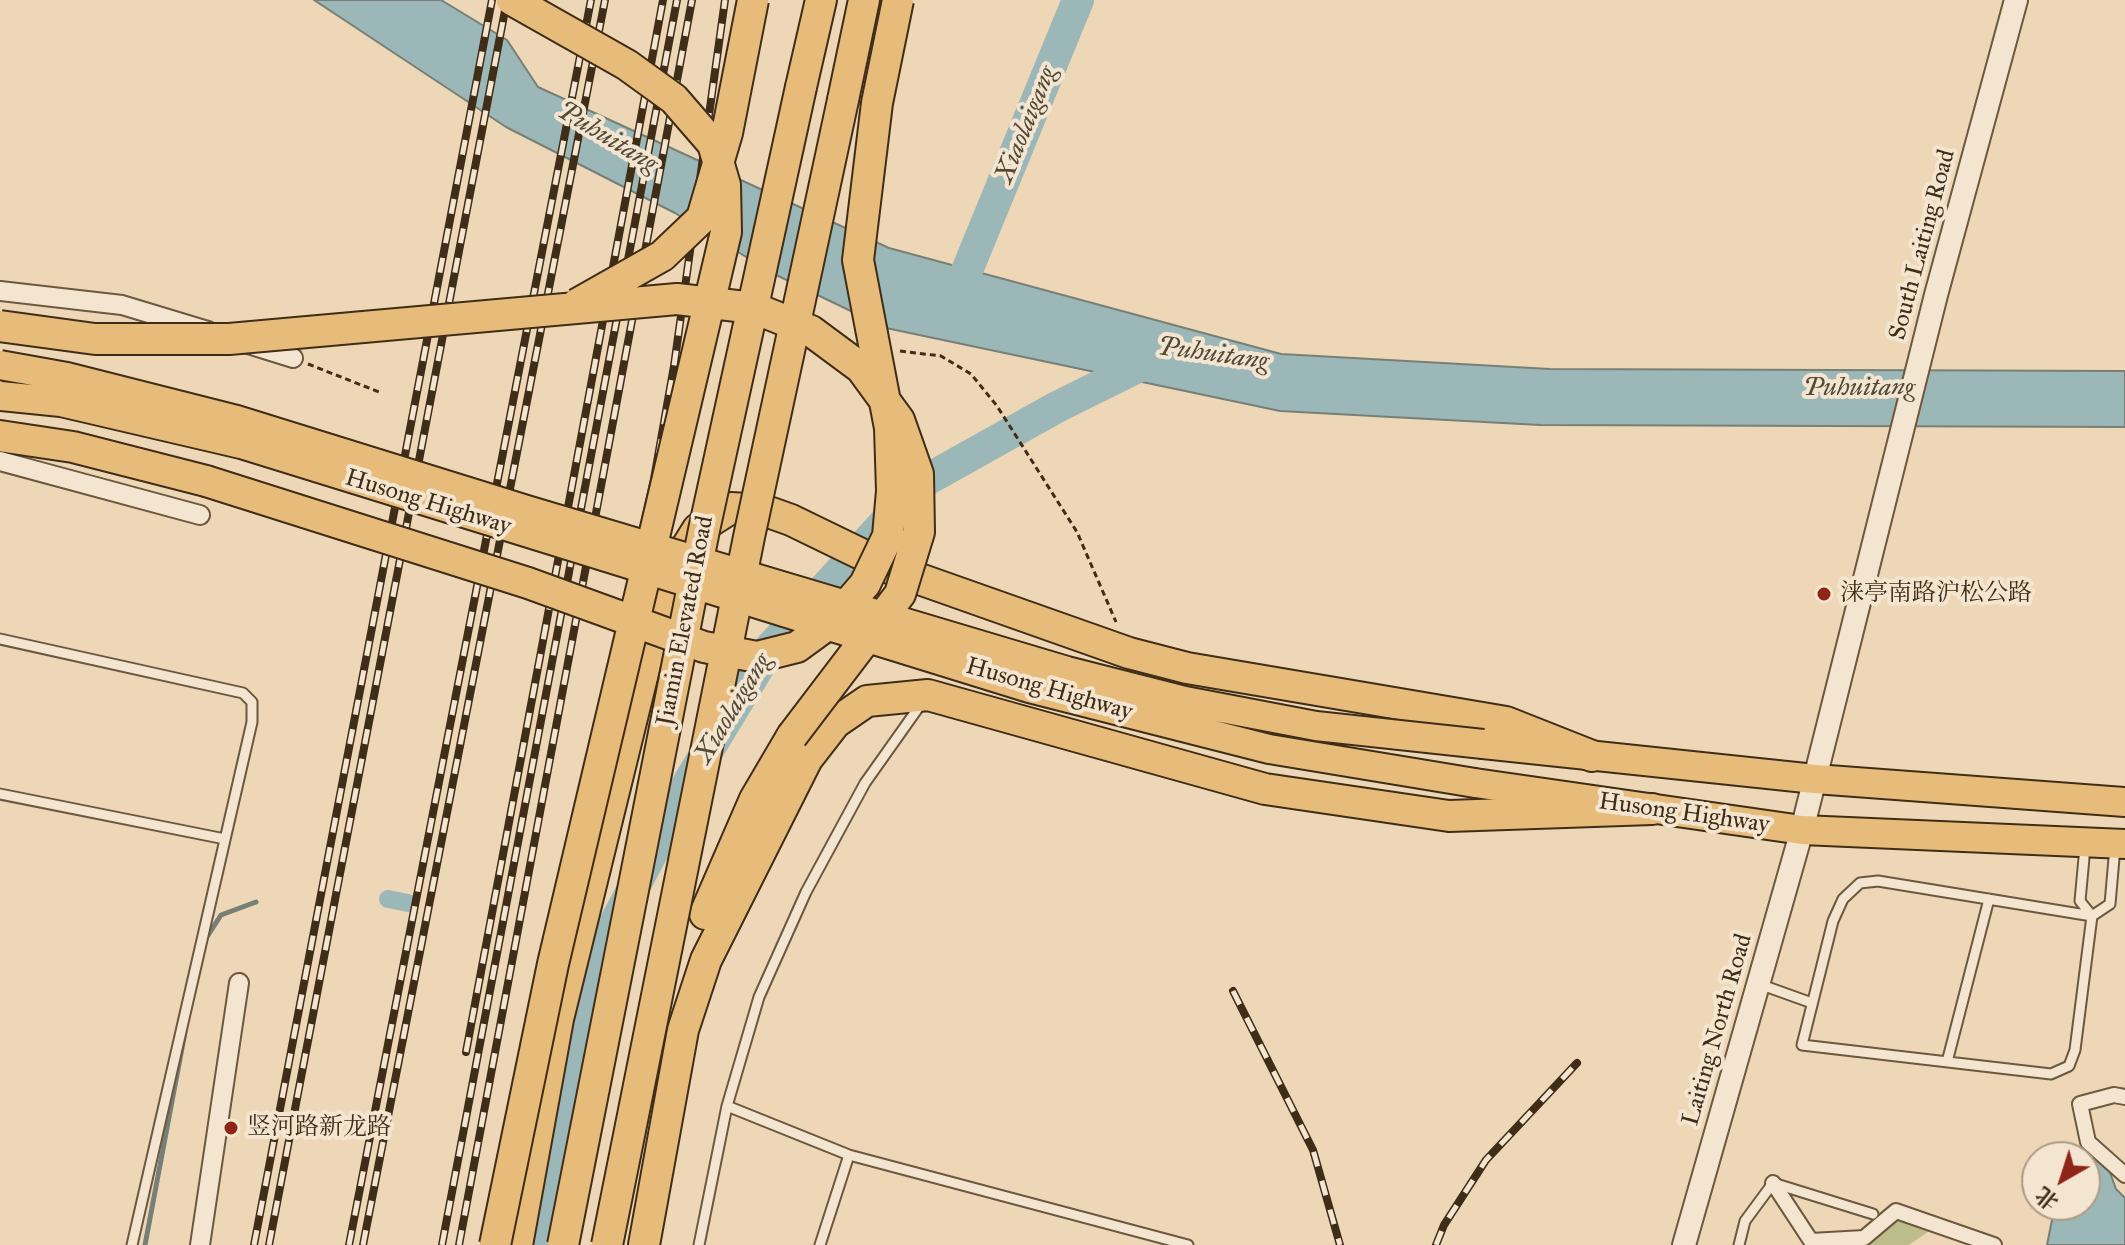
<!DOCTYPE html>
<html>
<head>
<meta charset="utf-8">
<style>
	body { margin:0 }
	#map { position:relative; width:2125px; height:1245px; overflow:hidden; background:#eed7b6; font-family:"IM FELL Great Primer","Noto Serif SC",serif }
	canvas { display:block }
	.north { position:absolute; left:2021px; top:1141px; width:80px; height:80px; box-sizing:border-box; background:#f4e5d0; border:2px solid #ac9b86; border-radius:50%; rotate:219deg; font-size:22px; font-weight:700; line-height:32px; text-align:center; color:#3f2d17 }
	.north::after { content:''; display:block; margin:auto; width:28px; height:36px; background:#8f2418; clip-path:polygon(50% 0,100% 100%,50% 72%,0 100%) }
</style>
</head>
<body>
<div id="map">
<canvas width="2125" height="1245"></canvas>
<div class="north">北</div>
</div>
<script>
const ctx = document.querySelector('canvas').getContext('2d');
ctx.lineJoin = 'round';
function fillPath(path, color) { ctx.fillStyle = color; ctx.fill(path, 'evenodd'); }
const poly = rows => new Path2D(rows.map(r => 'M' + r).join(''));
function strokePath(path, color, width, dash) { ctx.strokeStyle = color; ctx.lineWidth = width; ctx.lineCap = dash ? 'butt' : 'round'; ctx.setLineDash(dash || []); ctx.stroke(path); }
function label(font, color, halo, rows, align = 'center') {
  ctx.font = font + ' "IM FELL Great Primer","Noto Serif SC",serif'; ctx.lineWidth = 8; ctx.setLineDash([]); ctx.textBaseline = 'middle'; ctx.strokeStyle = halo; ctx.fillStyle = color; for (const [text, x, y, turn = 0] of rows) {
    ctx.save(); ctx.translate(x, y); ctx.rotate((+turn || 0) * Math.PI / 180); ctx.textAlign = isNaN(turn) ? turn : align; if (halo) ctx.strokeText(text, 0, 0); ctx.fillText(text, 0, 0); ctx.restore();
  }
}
fillPath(poly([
	[1897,1215,1932,1229,1909,1245,1827,1245,1852,1244]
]), '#bdbd8b');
const water = poly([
	[314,0,441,0,507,40,538,87,889,248,1281,354,1550,369,2125,371,2125,427,1540,425,1280,411,886,328,772,273,675,213,506,127,314,0],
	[2098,1157,2108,1167,2116,1189,2125,1198,2125,1245,2047,1245,2055,1205,2085,1205,2085,1159,2098,1157]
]);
fillPath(water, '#9cb7b7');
strokePath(water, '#778077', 2);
strokePath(poly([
	[205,940,221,915,256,902],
	[145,1245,185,1032]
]), '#778077', 5);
strokePath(poly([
	[388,899,408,903],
	[588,945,602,948]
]), '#9cb7b7', 18);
strokePath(poly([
	[957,295,1078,0],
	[542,1245,602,948,690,780,770,648,921,483,1057,407,1156,358]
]), '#9cb7b7', 32);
const service = poly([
	[0,639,243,693,252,702,252,722,132,1245],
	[0,794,225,839],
	[2085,847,2080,901,2092,916,2075,1050,2069,1066,2051,1074,1802,1045,1833,921,1843,899,1860,883,1878,881,2092,916,2110,904,2115,847],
	[1759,984,1812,1003],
	[1947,1062,1989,899],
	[727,1106,849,1155,1188,1245],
	[699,1245,727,1106,759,997,806,892,865,783,921,704],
	[820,1245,849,1155],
	[1739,1245,1745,1221,1773,1183,1873,1214]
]);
const pedestrian = poly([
	[2125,1097,2114,1095,2080,1104,2088,1142,2125,1175],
	[1773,1183,1811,1241],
	[1813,1245,1811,1241,1864,1238,1896,1211,1994,1245]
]);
const minor = poly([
	[0,291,122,305,208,331],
	[248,344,293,358],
	[0,461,200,515],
	[200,1245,239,983]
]);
const tertiary = poly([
	[1684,1245,1802,830,1936,295,2016,0]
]);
const primary = poly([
	[1483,744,1815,779,2125,802],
	[1475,783,1802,830,2125,844]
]);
const trunk = poly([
	[801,87,821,0],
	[843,100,864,0],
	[0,436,73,447,206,481],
	[705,914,755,799,792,736],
	[517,1245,558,1019,658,612,675,566,698,529,731,508,763,510,791,520,894,570,1129,653,1187,668,1506,722,1592,756],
	[644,1245,683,1030,706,960,807,759,835,723,867,701,928,695,1265,789,1449,816,1652,809]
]);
strokePath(service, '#6b583f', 13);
strokePath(pedestrian, '#6b583f', 18);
strokePath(minor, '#6b583f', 22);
strokePath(tertiary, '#6b583f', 26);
strokePath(primary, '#3f2d17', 32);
strokePath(trunk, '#3f2d17', 34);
strokePath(poly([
	[900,351,941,356,971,374,997,406,1077,532,1116,622],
	[308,364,379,392]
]), '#3f2d17', 3, [6, 4]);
strokePath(service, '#f4e5d0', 9);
strokePath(pedestrian, '#f4e5d0', 14);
strokePath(minor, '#f4e5d0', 18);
strokePath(tertiary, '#f4e5d0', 22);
strokePath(primary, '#e7bc7b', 28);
strokePath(trunk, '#e7bc7b', 30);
const rail = poly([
	[1233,991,1313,1150,1340,1245],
	[466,1052,663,0],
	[254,1245,492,0],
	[269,1245,507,0],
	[349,1245,591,0],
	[363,1245,605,0],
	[442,1245,677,0],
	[459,1245,692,0],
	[484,1245,654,479,674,366,725,0],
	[1436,1245,1444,1225,1486,1160,1577,1063]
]);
strokePath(rail, '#3f2d17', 8);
strokePath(rail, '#f4e5d0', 5, [15]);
const primaryBridge = poly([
	[0,365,67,377,237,420,527,510,1067,671,1185,701,1316,726,1483,744],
	[0,396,61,402,241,444,1029,688,1269,749,1475,783]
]);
const trunkBridge = poly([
	[577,304,662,256,702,218,727,133,753,0],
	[0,326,95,339,229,339,677,299,754,308,811,331,861,368,899,420,918,474,919,532,900,594,792,736],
	[206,481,528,583,704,647,757,657,797,647,834,620,865,584,888,536,892,491,890,428,858,260,877,103,898,0],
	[495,1245,553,964,726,232,725,185,713,144,674,99,627,65,512,0],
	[563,1245,704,530,801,87],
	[607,1245,749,537,843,100]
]);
strokePath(primaryBridge, '#3f2d17', 32, []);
strokePath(trunkBridge, '#3f2d17', 34, []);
strokePath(primaryBridge, '#e7bc7b', 28);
strokePath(trunkBridge, '#e7bc7b', 30);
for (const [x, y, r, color] of [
	[1824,594,8,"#8f2418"],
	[231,1128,8,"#8f2418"]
]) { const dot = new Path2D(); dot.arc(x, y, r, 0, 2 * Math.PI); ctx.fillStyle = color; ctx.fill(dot); strokePath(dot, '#f4e5d0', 3); }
label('24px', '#3f2d17', '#f4e5d0', [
	["South Laiting Road",1923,245,-75],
	["Husong Highway",428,503,17],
	["Jiamin Elevated Road",686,621,-79],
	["Husong Highway",1049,690,16],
	["Husong Highway",1684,814,8],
	["Laiting North Road",1718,1030,-74]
]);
label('24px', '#3f2d17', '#f4e5d0', [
	["涞亭南路沪松公路",1840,594],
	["竖河路新龙路",247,1128]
], 'left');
label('italic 26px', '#524937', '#f4e5d0', [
	["Xiaolaigang",1027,125,-68],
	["Puhuitang",607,138,31],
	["Puhuitang",1213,355,8],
	["Puhuitang",1859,389],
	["Xiaolaigang",734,709,-59]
]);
</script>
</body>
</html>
